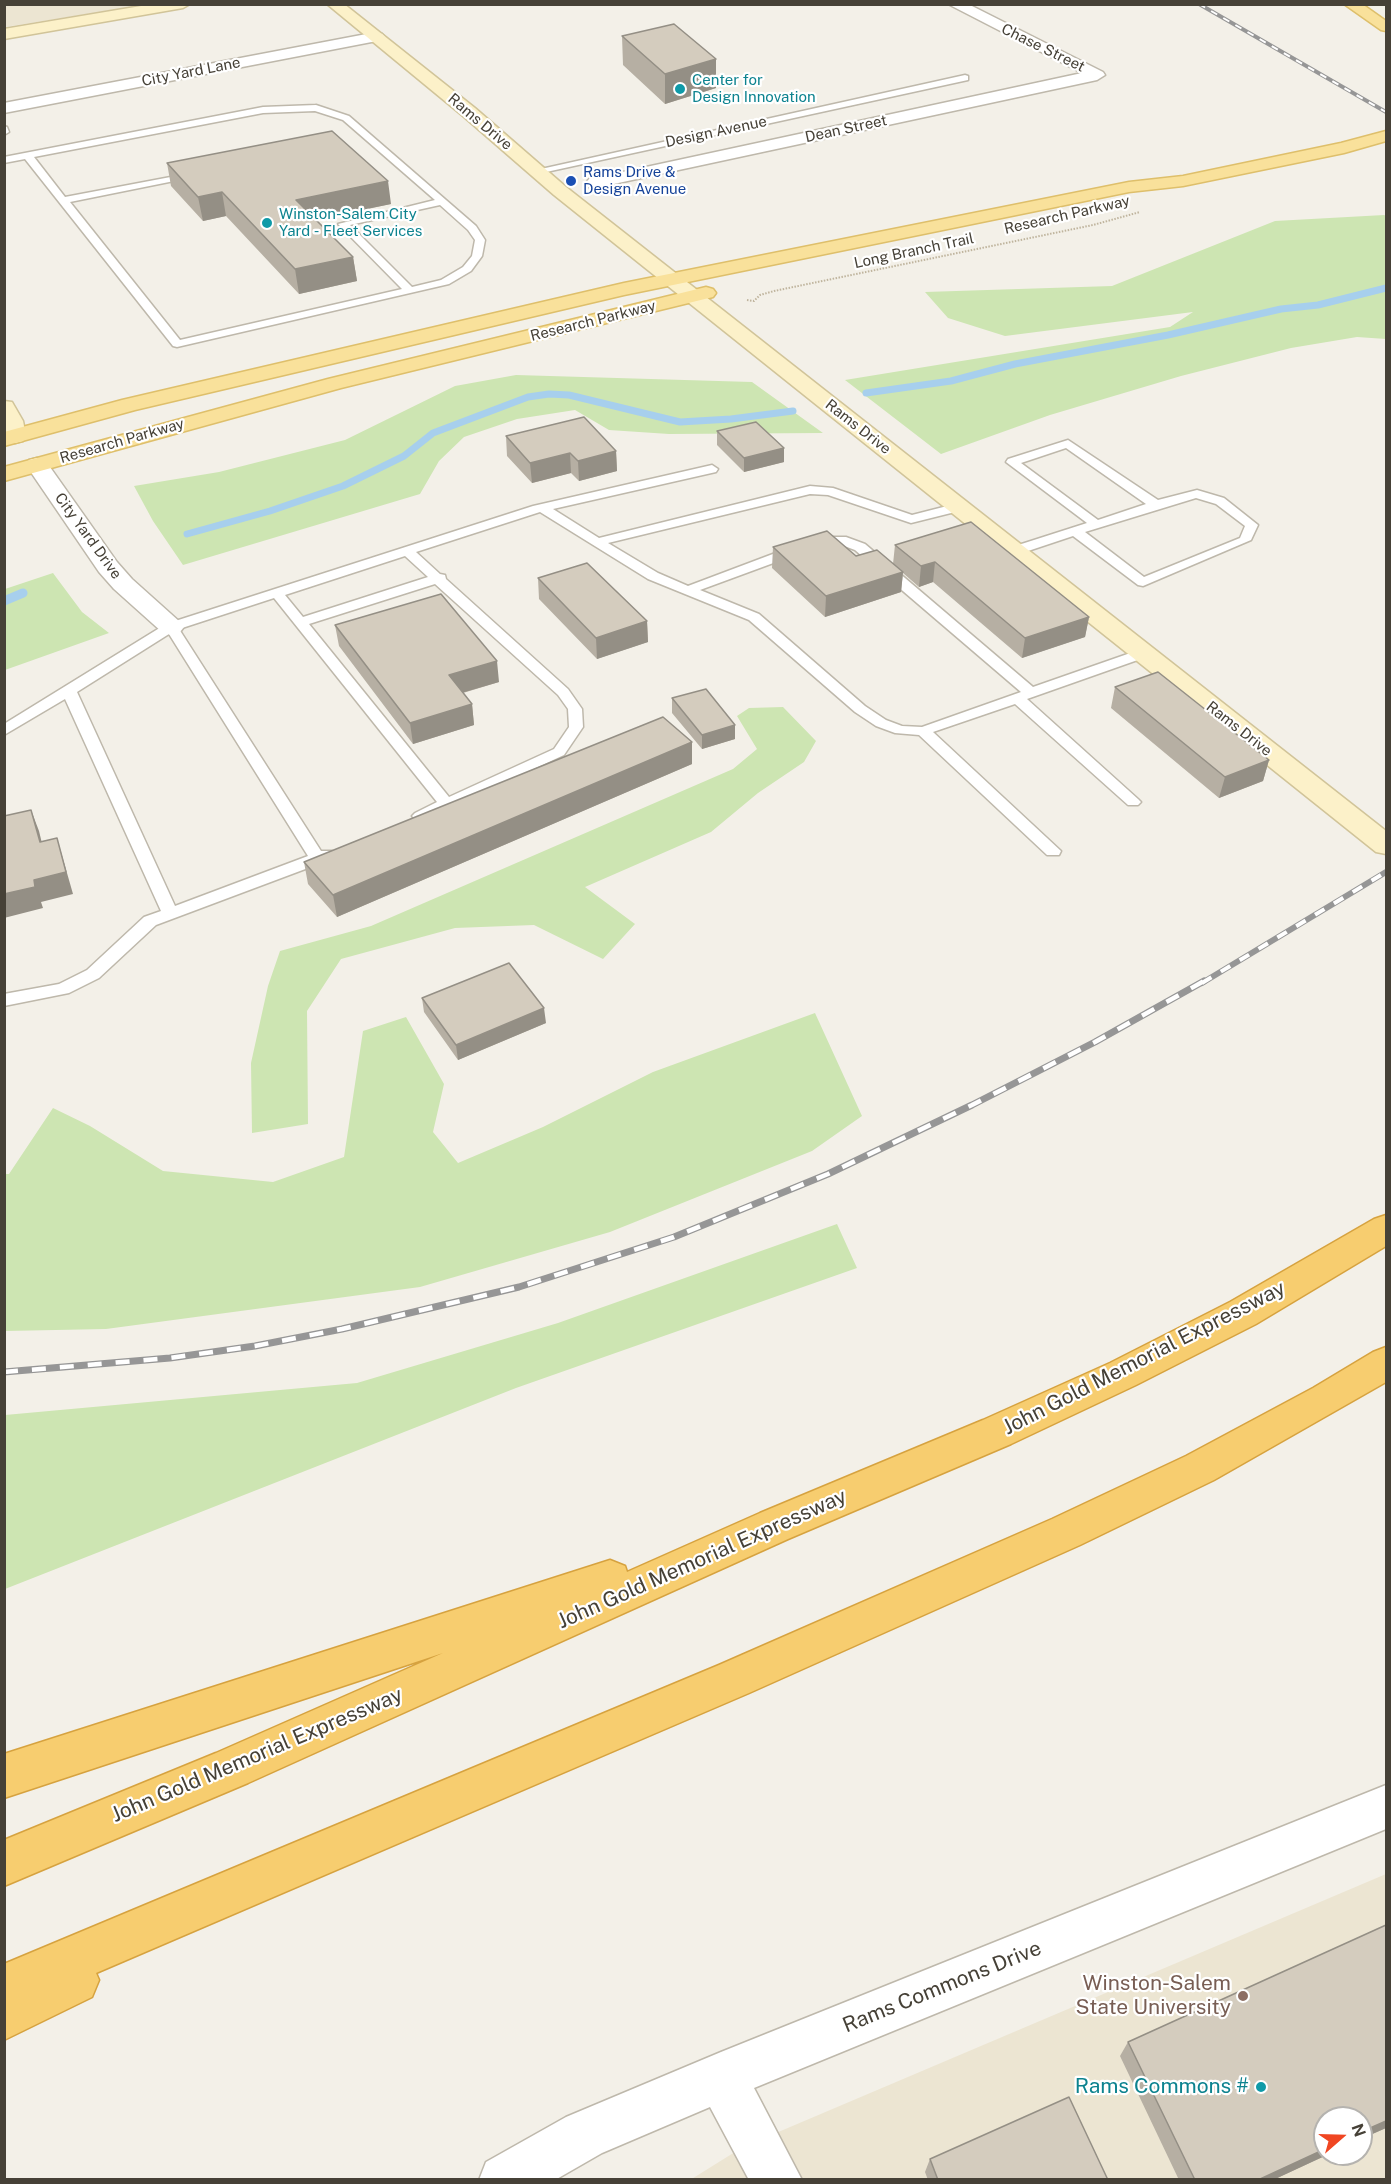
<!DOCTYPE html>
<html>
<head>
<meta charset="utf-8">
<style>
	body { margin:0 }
	#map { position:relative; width:1391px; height:2184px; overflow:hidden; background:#f3f0e8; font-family:"Public Sans",sans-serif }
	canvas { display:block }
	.frame { position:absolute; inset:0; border:6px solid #464137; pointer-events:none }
	.north { position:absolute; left:1313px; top:2106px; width:60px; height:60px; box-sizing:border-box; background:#fff; border:2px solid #b5b3af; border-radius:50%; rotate:70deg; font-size:16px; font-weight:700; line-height:24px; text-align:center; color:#464137 }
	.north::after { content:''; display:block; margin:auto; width:21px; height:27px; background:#f04622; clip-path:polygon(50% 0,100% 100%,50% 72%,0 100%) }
</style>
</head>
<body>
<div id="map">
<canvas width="1391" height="2184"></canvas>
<div class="frame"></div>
<div class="north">N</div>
</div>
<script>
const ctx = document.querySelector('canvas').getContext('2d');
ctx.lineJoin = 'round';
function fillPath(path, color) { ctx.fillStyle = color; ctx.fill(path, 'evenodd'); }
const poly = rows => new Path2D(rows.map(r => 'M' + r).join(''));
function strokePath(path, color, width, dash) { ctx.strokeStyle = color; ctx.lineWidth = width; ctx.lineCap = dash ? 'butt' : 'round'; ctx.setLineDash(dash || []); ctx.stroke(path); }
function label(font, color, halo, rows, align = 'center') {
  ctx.font = font + ' "Public Sans",sans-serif'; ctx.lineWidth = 4.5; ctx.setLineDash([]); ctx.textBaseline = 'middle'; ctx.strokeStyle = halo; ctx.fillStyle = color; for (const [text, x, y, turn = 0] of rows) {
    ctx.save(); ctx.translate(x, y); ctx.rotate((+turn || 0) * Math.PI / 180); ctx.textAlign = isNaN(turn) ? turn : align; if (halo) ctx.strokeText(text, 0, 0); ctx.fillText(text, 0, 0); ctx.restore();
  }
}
fillPath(poly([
	[5,4,144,4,144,5,5,27],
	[1386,1874,1386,2179,690,2180,743,2147],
	[1325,2118,1361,2118,1361,2154,1325,2154]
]), '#ece5d2');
fillPath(poly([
	[1384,215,1386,216,1386,339,1357,337,1291,348,1181,376,1050,415,941,454,845,380,1170,327,1193,312,1005,336,948,318,925,292,1112,286,1275,221],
	[516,375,752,382,823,433,669,434,609,430,575,410,517,419,464,437,439,461,420,494,183,565,153,521,134,486,219,472,345,440,455,386],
	[53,573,82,612,109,633,5,670,5,589],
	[783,707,816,741,804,762,758,793,711,832,585,887,635,924,603,959,534,925,455,928,341,959,307,1011,308,1124,252,1133,251,1063,268,986,280,951,371,926,733,769,757,749,737,716,749,708],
	[815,1013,862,1116,812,1151,610,1232,420,1287,106,1329,5,1331,5,1174,9,1174,53,1108,90,1126,163,1171,273,1182,344,1157,363,1031,406,1017,444,1084,433,1132,458,1163,543,1127,653,1072],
	[837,1224,857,1268,516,1388,5,1589,5,1415,357,1383,558,1323]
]), '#cde5b2');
strokePath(poly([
	[866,393,951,381,1015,364,1168,335,1281,309,1318,305,1386,288],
	[187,534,270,511,343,486,404,456,433,433,528,397,549,394,569,395,680,422,731,419,793,411]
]), '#a7cfed', 7);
strokePath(poly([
	[4,601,23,593]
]), '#a7cfed', 9);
const lane = poly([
	[965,75,968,76,968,80,537,174,532,171,965,75],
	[316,105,349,116,476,226,485,240,482,256,471,271,449,284,177,347,173,346,25,159,4,163,4,157,263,107,316,105],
	[315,111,343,120,435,200,338,224,402,289,180,340,70,202,194,177,197,176,197,172,65,197,34,157,263,113,315,111],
	[440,205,468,230,475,240,472,256,463,267,441,280,412,287,350,225,440,205],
	[4,126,7,127,9,132,4,135,4,126],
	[1068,440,1158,500,1197,490,1224,498,1258,525,1251,540,1143,586,1138,585,1073,536,1019,554,1009,554,1007,551,1009,548,1087,523,1006,462,1008,459,1068,440],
	[1066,448,1146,504,1098,520,1021,463,1066,448],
	[1196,498,1216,504,1245,526,1240,538,1144,577,1085,532,1196,498],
	[712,465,718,469,716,472,553,509,599,538,810,486,833,488,912,515,959,503,963,504,965,507,963,510,911,523,828,495,810,494,608,543,658,573,688,586,818,537,846,537,865,544,1033,687,1139,650,1149,650,1151,653,1149,656,1027,699,1138,799,1141,802,1138,805,1128,805,1015,704,933,732,1061,851,1059,855,1047,855,919,735,895,733,876,726,855,712,749,620,648,579,540,512,416,552,440,574,445,575,446,579,568,689,582,709,583,727,564,755,425,819,415,819,412,816,415,813,437,802,274,598,179,629,321,851,332,851,334,855,332,859,156,925,99,978,69,993,4,1006,4,994,59,984,87,970,144,917,161,911,65,699,4,735,4,724,166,624,533,506,712,465],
	[825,544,839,544,855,550,1021,692,922,727,902,726,886,720,865,706,759,614,700,590,825,544],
	[405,556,428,577,303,617,285,595,405,556],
	[435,584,558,695,568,709,569,727,554,749,449,797,309,624,435,584],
	[169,634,308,856,175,906,77,692,169,634]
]);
const street = poly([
	[948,4,968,4,1103,72,1105,75,1097,80,595,188,589,187,586,183,589,179,595,178,1082,73,948,4],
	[377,32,382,34,385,37,382,40,4,113,4,103,377,32],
	[37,458,45,460,117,562,132,579,180,622,184,627,180,632,171,635,162,632,114,589,99,572,26,465,29,460,37,458],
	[1386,1785,1386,1829,754,2088,802,2180,749,2180,710,2107,602,2153,555,2180,479,2180,486,2162,566,2117,721,2052,1386,1785]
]);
const secondary = poly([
	[153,4,190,4,183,8,4,39,4,29,153,4],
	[327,4,344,4,475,108,566,187,1386,831,1386,854,1376,852,554,195,463,116,327,4],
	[4,401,12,402,23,421,26,436,23,441,15,443,7,441,4,437,4,401]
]);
const primary = poly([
	[1344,4,1362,4,1386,21,1386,31,1381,30,1344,4],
	[1386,131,1386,141,1344,153,1183,186,1129,192,624,295,135,410,4,446,4,432,122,400,624,283,1129,182,1183,176,1341,143,1386,131],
	[706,287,713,289,716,293,713,297,341,388,4,481,4,467,328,379,706,287]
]);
const highway = poly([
	[1386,1215,1386,1246,1256,1324,1136,1385,1011,1444,788,1539,248,1783,4,1886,4,1840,216,1753,443,1653,4,1798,4,1754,610,1560,625,1566,627,1572,760,1513,983,1420,1110,1363,1230,1302,1374,1219,1386,1215],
	[1386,1347,1386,1382,1214,1480,1080,1545,749,1693,96,1973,99,1980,92,1997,4,2040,4,1964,719,1665,1052,1519,1186,1456,1313,1388,1373,1352,1386,1347]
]);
strokePath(lane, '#beb8ab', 3);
strokePath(street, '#beb8ab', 3);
strokePath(secondary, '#d1c499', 3);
strokePath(primary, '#debf6b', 3);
strokePath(highway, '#d6a23f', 3);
strokePath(poly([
	[747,300,754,301,760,295,774,291,1093,225,1140,212]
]), '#bfb49d', 2, [1.5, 1.5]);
fillPath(lane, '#fff');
fillPath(street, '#fff');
fillPath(secondary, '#fcf1c9');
fillPath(primary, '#f9e19b');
fillPath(highway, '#f7cd6f');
const railFar2 = poly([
	[1199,4,1386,112]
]);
const railFar1 = poly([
	[1202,983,1386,872]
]);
const rail = poly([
	[4,1372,170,1358,255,1346,342,1329,519,1287,674,1237,828,1174,972,1105,1095,1042,1204,981]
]);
strokePath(railFar2, '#969696', 4);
strokePath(railFar1, '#969696', 6);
strokePath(rail, '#969696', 7);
strokePath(railFar2, '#fff', 2, [7]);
strokePath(railFar1, '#fff', 4, [11]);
strokePath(rail, '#fff', 4.5, [14]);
fillPath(poly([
	[622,36,716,88,665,104,623,65],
	[167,163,391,204,316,219,353,257,357,281,299,294,226,216,203,221,171,186],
	[717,431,784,448,784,462,744,472,717,445],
	[506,436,616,451,617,471,579,481,571,473,532,483,507,456],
	[895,545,1089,617,1085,637,1022,658,933,582,919,587,903,573,901,592,825,617,772,568,773,547,856,556,893,564],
	[538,578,647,621,648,642,597,659,539,599],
	[335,625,499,682,463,693,472,704,474,725,413,744,339,646],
	[1115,687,1269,760,1263,781,1219,798,1111,708],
	[672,698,735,725,735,739,702,749,672,713],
	[692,742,692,764,337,917,308,884,304,862],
	[422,998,546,1023,458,1060,424,1012],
	[1386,1925,1386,2128,1361,2139,1361,2118,1325,2118,1325,2154,1329,2154,1273,2180,1179,2180,1120,2056,1128,2042],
	[930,2159,1108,2180,928,2180,925,2172]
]), '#b6afa3');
fillPath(poly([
	[716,59,716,88,665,104,665,74],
	[388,181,391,204,300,223,296,200],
	[222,192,226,216,203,221,198,197],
	[353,257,357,281,299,294,295,269],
	[784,448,784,462,744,472,744,458],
	[616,451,617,471,579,481,578,461],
	[570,453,571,473,532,483,530,463],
	[935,562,933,582,919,587,921,566],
	[903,572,901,592,825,617,826,596],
	[1089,617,1085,637,1022,658,1025,638],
	[647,621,648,642,597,659,596,638],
	[497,661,499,682,451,696,449,675],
	[472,704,474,725,413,744,410,723],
	[735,725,735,739,702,749,702,735],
	[692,742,692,764,337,917,333,895],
	[1269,760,1263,781,1219,798,1225,777],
	[31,810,39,831,47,864,40,842],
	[57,838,73,894,41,902,43,908,4,918,4,894,34,880],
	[544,1008,546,1023,458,1060,456,1045],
	[1386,2121,1386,2128,1361,2139,1361,2132],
	[1325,2149,1325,2154,1329,2154,1273,2180,1258,2180]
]), '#948f85');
const building = poly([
	[674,24,716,59,665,74,622,36,674,24],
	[332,131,388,181,296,200,353,257,295,269,222,192,198,197,167,163,332,131],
	[584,417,616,451,578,461,570,453,530,463,506,436,584,417],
	[756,422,784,448,744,458,717,431,756,422],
	[971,522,1089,617,1025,638,935,562,921,566,895,545,971,522],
	[827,531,856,556,877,550,903,572,826,596,773,547,827,531],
	[587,563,647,621,596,638,538,578,587,563],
	[441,594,497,661,449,675,472,704,410,723,335,625,441,594],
	[1158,672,1269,760,1225,777,1115,687,1158,672],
	[706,689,735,725,702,735,672,698,706,689],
	[663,717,692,742,333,895,304,862,663,717],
	[31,810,40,842,57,838,66,872,34,880,35,887,4,894,4,816,31,810],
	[509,963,544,1008,456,1045,422,998,509,963],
	[1386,1925,1386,2121,1361,2132,1361,2118,1325,2118,1325,2149,1258,2180,1195,2180,1128,2042,1386,1925],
	[1069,2097,1108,2180,938,2180,930,2159,1069,2097]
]);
fillPath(building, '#d4ccbe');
strokePath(building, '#948f85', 1.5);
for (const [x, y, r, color] of [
	[680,89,6,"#0f9aa8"],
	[571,181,6,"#1a4fb4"],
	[267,223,6,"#0f9aa8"],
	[1243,1996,6,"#8d6e63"],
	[1261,2087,6,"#0f9aa8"]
]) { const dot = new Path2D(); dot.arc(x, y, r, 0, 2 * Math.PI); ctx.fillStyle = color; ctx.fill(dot); strokePath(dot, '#fff', 2); }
label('15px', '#464137', '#fff', [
	["Chase Street",1043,48,26],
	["City Yard Lane",191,72,-11],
	["Rams Drive",480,122,40],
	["Dean Street",846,129,-12],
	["Design Avenue",716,132,-12],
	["Research Parkway",1067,215,-13],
	["Long Branch Trail",914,251,-12],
	["Research Parkway",593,321,-14],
	["Rams Drive",858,427,38],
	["Research Parkway",122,441,-16],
	["City Yard Drive",88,536,54],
	["Rams Drive",1239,729,38]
]);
label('15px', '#0d838f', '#fff', [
	["Center for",692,80],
	["Design Innovation",692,97],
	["Winston-Salem City",279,214],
	["Yard - Fleet Services",279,231]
], 'left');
label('15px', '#164399', '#fff', [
	["Rams Drive &",583,172],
	["Design Avenue",583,189]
], 'left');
label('21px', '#464137', '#fff', [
	["John Gold Memorial Expressway",1144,1358,-27],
	["John Gold Memorial Expressway",702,1559,-24],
	["John Gold Memorial Expressway",257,1755,-23],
	["Rams Commons Drive",942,1987,-22]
]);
label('21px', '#785e54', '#fff', [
	["Winston-Salem",1231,1984],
	["State University",1231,2008]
], 'right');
label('21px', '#0d838f', '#fff', [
	["Rams Commons #",1249,2087]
], 'right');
</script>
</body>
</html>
